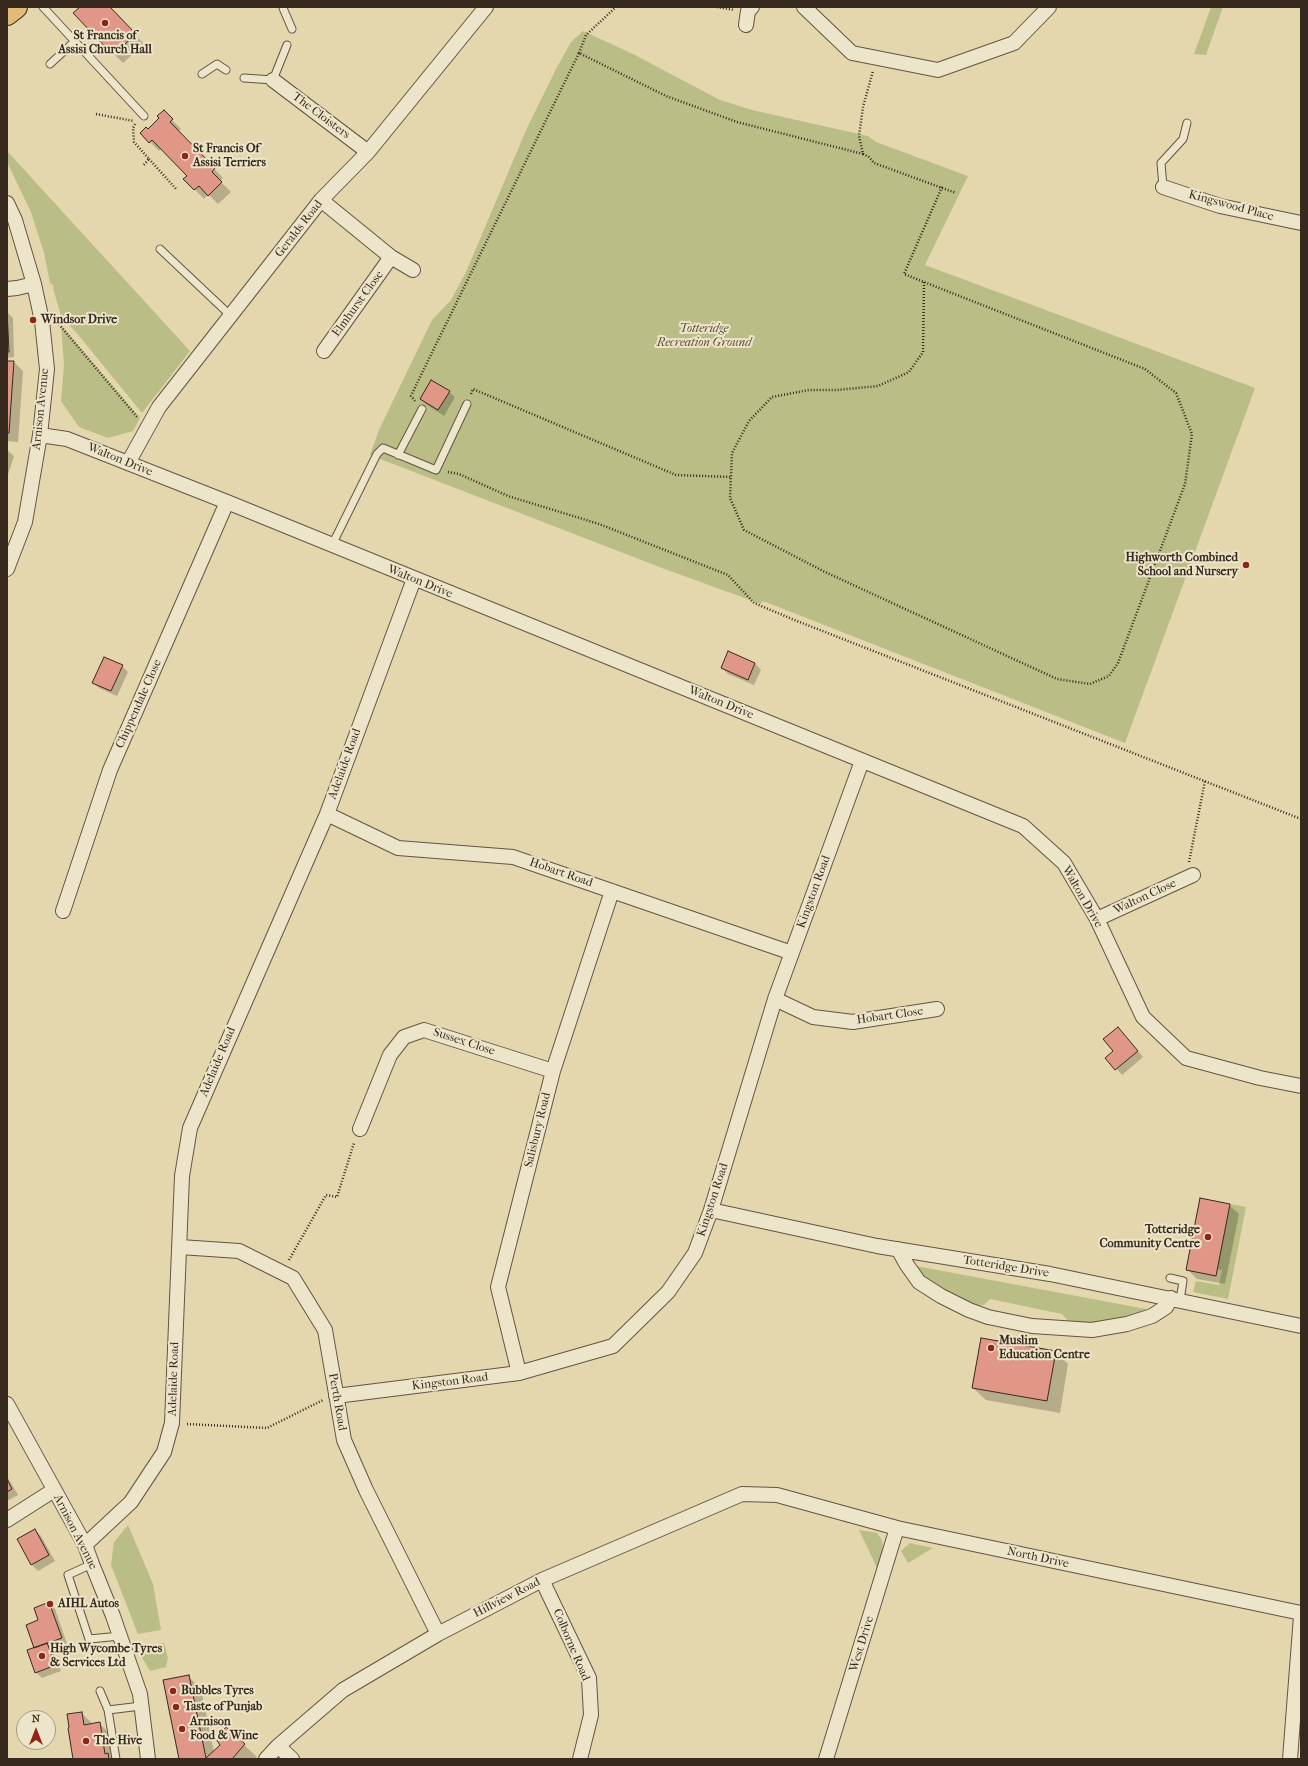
<!DOCTYPE html>
<html>
<head>
<meta charset="utf-8">
<style>
	body { margin:0 }
	#map { position:relative; width:1308px; height:1766px; overflow:hidden; background:#e4d7ad; font-family:"IM FELL French Canon",serif }
	canvas { display:block }
	.frame { position:absolute; inset:0; border:8px solid #38291e; pointer-events:none }
	.north { position:absolute; left:16px; top:1710px; width:40px; height:40px; box-sizing:border-box; background:#ede5ca; border:1px solid #a59a85; border-radius:50%; rotate:0deg; font-size:11px; font-weight:700; line-height:16px; text-align:center; color:#38291e }
	.north::after { content:''; display:block; margin:auto; width:14px; height:18px; background:#8f2418; clip-path:polygon(50% 0,100% 100%,50% 72%,0 100%) }
</style>
</head>
<body>
<div id="map">
<canvas width="1308" height="1766"></canvas>
<div class="frame"></div>
<div class="north">N</div>
</div>
<script>
const ctx = document.querySelector('canvas').getContext('2d');
ctx.lineJoin = 'round';
function fillPath(path, color) { ctx.fillStyle = color; ctx.fill(path, 'evenodd'); }
const poly = rows => new Path2D(rows.map(r => 'M' + r).join(''));
function strokePath(path, color, width, dash) { ctx.strokeStyle = color; ctx.lineWidth = width; ctx.lineCap = dash ? 'butt' : 'round'; ctx.setLineDash(dash || []); ctx.stroke(path); }
function label(font, color, halo, rows, align = 'center') {
  ctx.font = font + ' "IM FELL French Canon",serif'; ctx.lineWidth = 4; ctx.setLineDash([]); ctx.textBaseline = 'middle'; ctx.strokeStyle = halo; ctx.fillStyle = color; for (const [text, x, y, turn = 0] of rows) {
    ctx.save(); ctx.translate(x, y); ctx.rotate((+turn || 0) * Math.PI / 180); ctx.textAlign = isNaN(turn) ? turn : align; if (halo) ctx.strokeText(text, 0, 0); ctx.fillText(text, 0, 0); ctx.restore();
  }
}
fillPath(poly([
	[1211,7,1223,7,1206,55,1194,54],
	[583,31,633,54,720,100,752,110,868,136,876,142,968,176,925,265,1255,388,1125,743,763,601,761,604,662,568,370,455,379,430,432,320,451,300,466,272,527,128,556,69,571,42],
	[7,151,190,351,142,413,80,337,61,316,53,288,54,286,50,283,44,253,31,212,7,162],
	[61,325,140,418,133,431,108,438,79,427,61,401,64,365],
	[1230,1204,1246,1207,1228,1299,1193,1292,1196,1281,1219,1285,1222,1270,1217,1269],
	[916,1266,1146,1309,1146,1315,1141,1321,1075,1325,1068,1321,1062,1314,990,1299,984,1305,977,1306,916,1277],
	[128,1525,153,1584,161,1630,138,1634,111,1565,114,1542],
	[859,1530,877,1533,882,1540,883,1550,877,1568],
	[910,1543,933,1548,908,1563,901,1551],
	[164,1643,168,1658,166,1667,150,1671,141,1656,153,1645]
]), '#babd85');
fillPath(poly([
	[81,7,110,7,144,44,123,63,114,54],
	[164,112,181,129,178,132,223,178,220,181,231,192,218,204,208,194,204,199,185,179,188,176,162,148,159,151,141,133,148,131,160,118],
	[7,312,13,318,14,357,7,358],
	[7,362,14,362,23,371,18,442,7,441],
	[449,392,455,397,444,416,427,405,421,399],
	[7,450,14,456,7,478],
	[755,663,761,670,754,685,728,674,722,668],
	[122,666,128,672,117,696,99,688,93,682],
	[1118,1028,1143,1057,1122,1075,1107,1058,1115,1052],
	[1229,1205,1239,1214,1225,1284,1197,1279,1187,1269],
	[1056,1351,1068,1364,1060,1413,986,1400,973,1388],
	[7,1476,18,1495,7,1501],
	[35,1530,41,1536,55,1561,38,1571,32,1565,18,1540],
	[49,1603,55,1609,67,1644,53,1649,61,1671,42,1678,36,1672,36,1648,40,1621],
	[188,1676,201,1689,214,1752,244,1745,257,1757,255,1759,180,1759],
	[81,1713,91,1722,91,1725,99,1723,109,1733,113,1759,74,1759]
]), '#0003');
const building = poly([
	[80,7,110,7,136,34,113,55,73,13,80,7],
	[164,110,173,119,170,122,215,168,212,172,222,182,208,196,199,186,194,190,183,179,187,176,152,140,149,143,140,133,146,127,148,129,159,118,157,116,164,110],
	[7,311,9,352,7,352,7,311],
	[7,361,14,361,9,433,7,433,7,361],
	[431,380,450,391,438,410,420,399,431,380],
	[728,651,755,663,748,680,721,668,728,651],
	[104,657,123,665,111,691,92,683,104,657],
	[1118,1027,1138,1051,1115,1070,1105,1058,1113,1051,1103,1039,1118,1027],
	[1200,1198,1230,1204,1216,1276,1186,1270,1200,1198],
	[981,1338,1056,1351,1047,1401,972,1388,981,1338],
	[7,1479,12,1489,7,1492,7,1479],
	[35,1529,49,1555,31,1565,17,1539,35,1529],
	[49,1602,62,1638,34,1648,26,1625,38,1620,34,1608,49,1602],
	[47,1643,56,1665,35,1673,27,1650,47,1643],
	[189,1675,206,1758,220,1745,216,1739,226,1727,245,1744,232,1759,179,1759,163,1680,189,1675],
	[82,1712,84,1725,100,1722,105,1754,108,1753,109,1759,73,1759,68,1728,69,1727,67,1714,82,1712]
]);
fillPath(building, '#e09788');
strokePath(building, '#38291e', 1);
const service = poly([
	[43,7,144,116],
	[283,8,292,29],
	[50,64,75,41],
	[202,74,217,64,226,70],
	[244,78,273,80,287,45],
	[1163,187,1161,163,1183,139,1187,123],
	[160,249,231,316],
	[398,455,422,409],
	[332,545,377,454,383,448,436,470,467,404],
	[1170,1278,1183,1281,1180,1300],
	[92,1564,68,1575,89,1639,120,1636],
	[100,1691,108,1710],
	[116,1759,108,1710,141,1706]
]);
const minor = poly([
	[804,7,852,53,938,70,1014,43,1049,7],
	[746,25,748,11,752,7],
	[273,80,368,152],
	[1163,187,1220,206,1301,223],
	[321,200,391,257,413,270],
	[7,203,15,220,34,284,42,321,47,369,40,435,25,522,7,569],
	[7,289,17,288,34,284],
	[324,351,391,257],
	[40,435,67,439,227,502,1023,826,1064,863,1097,919,1143,1017,1186,1058,1260,1078,1301,1086],
	[128,463,159,407,321,200,368,152,486,7],
	[327,814,398,848,513,857,792,953],
	[63,911,110,770,227,502],
	[1097,919,1193,875],
	[775,999,813,1017,853,1022,937,1009],
	[360,1129,390,1055,404,1037,424,1030,553,1071],
	[711,1210,877,1246,1050,1274,1301,1326],
	[180,1247,239,1251,293,1278,325,1330,344,1440,366,1490,438,1634],
	[898,1249,907,1265,919,1282,941,1296,969,1310,988,1317,1032,1326,1092,1330,1127,1324,1152,1316,1166,1307,1171,1298],
	[519,1373,498,1287,553,1071,612,891],
	[336,1396,519,1373,613,1346,668,1292,695,1253,711,1210,775,999,862,761],
	[7,1404,85,1545,92,1564,113,1616,140,1694,148,1759],
	[7,1520,54,1490],
	[85,1545,131,1502,164,1452,172,1423,182,1176,190,1128,327,814,414,579],
	[542,1580,589,1678,591,1715,580,1759],
	[278,1746,292,1759],
	[266,1759,278,1746,343,1690,438,1634,542,1580,742,1494,777,1495,897,1528,1301,1613],
	[826,1759,897,1528],
	[1290,1759,1301,1616]
]);
const primary = poly([
	[7,14,16,7]
]);
strokePath(service, '#635442', 9);
strokePath(minor, '#635442', 16);
strokePath(primary, '#38291e', 24);
strokePath(poly([
	[717,7,734,10],
	[579,53,586,35,616,7],
	[96,114,134,121],
	[135,124,133,128,134,142,149,159,143,166],
	[863,154,869,157,874,163,956,193],
	[149,159,177,190],
	[924,282,923,352,909,372,878,386,837,390,809,390,772,397,749,421,732,453,730,498,744,530,825,572,1057,679,1090,684,1109,676,1118,663,1185,484,1192,434,1176,393,1145,369,924,282,904,274,942,187],
	[57,322,138,418],
	[471,394,473,389,676,475,731,477],
	[415,401,411,396,421,375,579,53,666,96,737,122,863,154,859,136,863,107,873,71],
	[448,472,459,474,508,496,599,524,728,575,754,603,792,619,1301,819],
	[1189,862,1205,781],
	[289,1260,326,1195,337,1197,354,1143],
	[187,1424,267,1428,323,1400]
]), '#38291e', 2.5, [1, 2]);
strokePath(service, '#ede5ca', 7);
strokePath(minor, '#ede5ca', 14);
strokePath(primary, '#e2bc76', 22);
for (const [x, y, r, color] of [
	[105,23,4,"#8f2418"],
	[185,156,4,"#8f2418"],
	[33,320,4,"#8f2418"],
	[1246,565,4,"#8f2418"],
	[1208,1237,4,"#8f2418"],
	[991,1348,4,"#8f2418"],
	[50,1604,4,"#8f2418"],
	[42,1656,4,"#8f2418"],
	[173,1691,4,"#8f2418"],
	[176,1707,4,"#8f2418"],
	[182,1729,4,"#8f2418"],
	[86,1741,4,"#8f2418"]
]) { const dot = new Path2D(); dot.arc(x, y, r, 0, 2 * Math.PI); ctx.fillStyle = color; ctx.fill(dot); strokePath(dot, '#ede5ca', 1.5); }
label('bold 12px', '#38291e', '#ede5ca', [
	["St Francis of",105,36,"center"],
	["Assisi Church Hall",105,50,"center"],
	["St Francis Of",193,149],
	["Assisi Terriers",193,163],
	["Windsor Drive",41,320],
	["Highworth Combined",1238,558,"right"],
	["School and Nursery",1238,572,"right"],
	["Totteridge",1200,1230,"right"],
	["Community Centre",1200,1244,"right"],
	["Muslim",999,1341],
	["Education Centre",999,1355],
	["AIHL Autos",58,1604],
	["High Wycombe Tyres",50,1649],
	["& Services Ltd",50,1663],
	["Bubbles Tyres",181,1691],
	["Taste of Punjab",184,1707],
	["Arnison",190,1722],
	["Food & Wine",190,1736],
	["The Hive",94,1741]
], 'left');
label('12px', '#38291e', '#ede5ca', [
	["The Cloisters",321,116,37],
	["Kingswood Place",1231,206,15],
	["Geralds Road",299,229,-52],
	["Elmhurst Close",358,304,-54],
	["Arnison Avenue",41,409,-84],
	["Walton Drive",120,460,22],
	["Walton Drive",420,582,22],
	["Walton Drive",721,703,22],
	["Chippendale Close",139,704,-66],
	["Adelaide Road",345,764,-70],
	["Hobart Road",561,873,19],
	["Kingston Road",814,892,-70],
	["Walton Drive",1082,897,60],
	["Walton Close",1145,897,-25],
	["Hobart Close",890,1016,-8],
	["Sussex Close",464,1042,18],
	["Adelaide Road",218,1062,-67],
	["Salisbury Road",538,1130,-76],
	["Kingston Road",713,1200,-72],
	["Totteridge Drive",1006,1267,9],
	["Adelaide Road",174,1379,-88],
	["Kingston Road",450,1382,-7],
	["Perth Road",337,1402,80],
	["Arnison Avenue",75,1532,63],
	["North Drive",1038,1558,12],
	["Hillview Road",507,1598,-27],
	["West Drive",862,1644,-73],
	["Colborne Road",571,1645,67]
]);
label('italic 12px', '#584e38', '#ede5ca', [
	["Totteridge",704,329],
	["Recreation Ground",704,343]
]);
</script>
</body>
</html>
